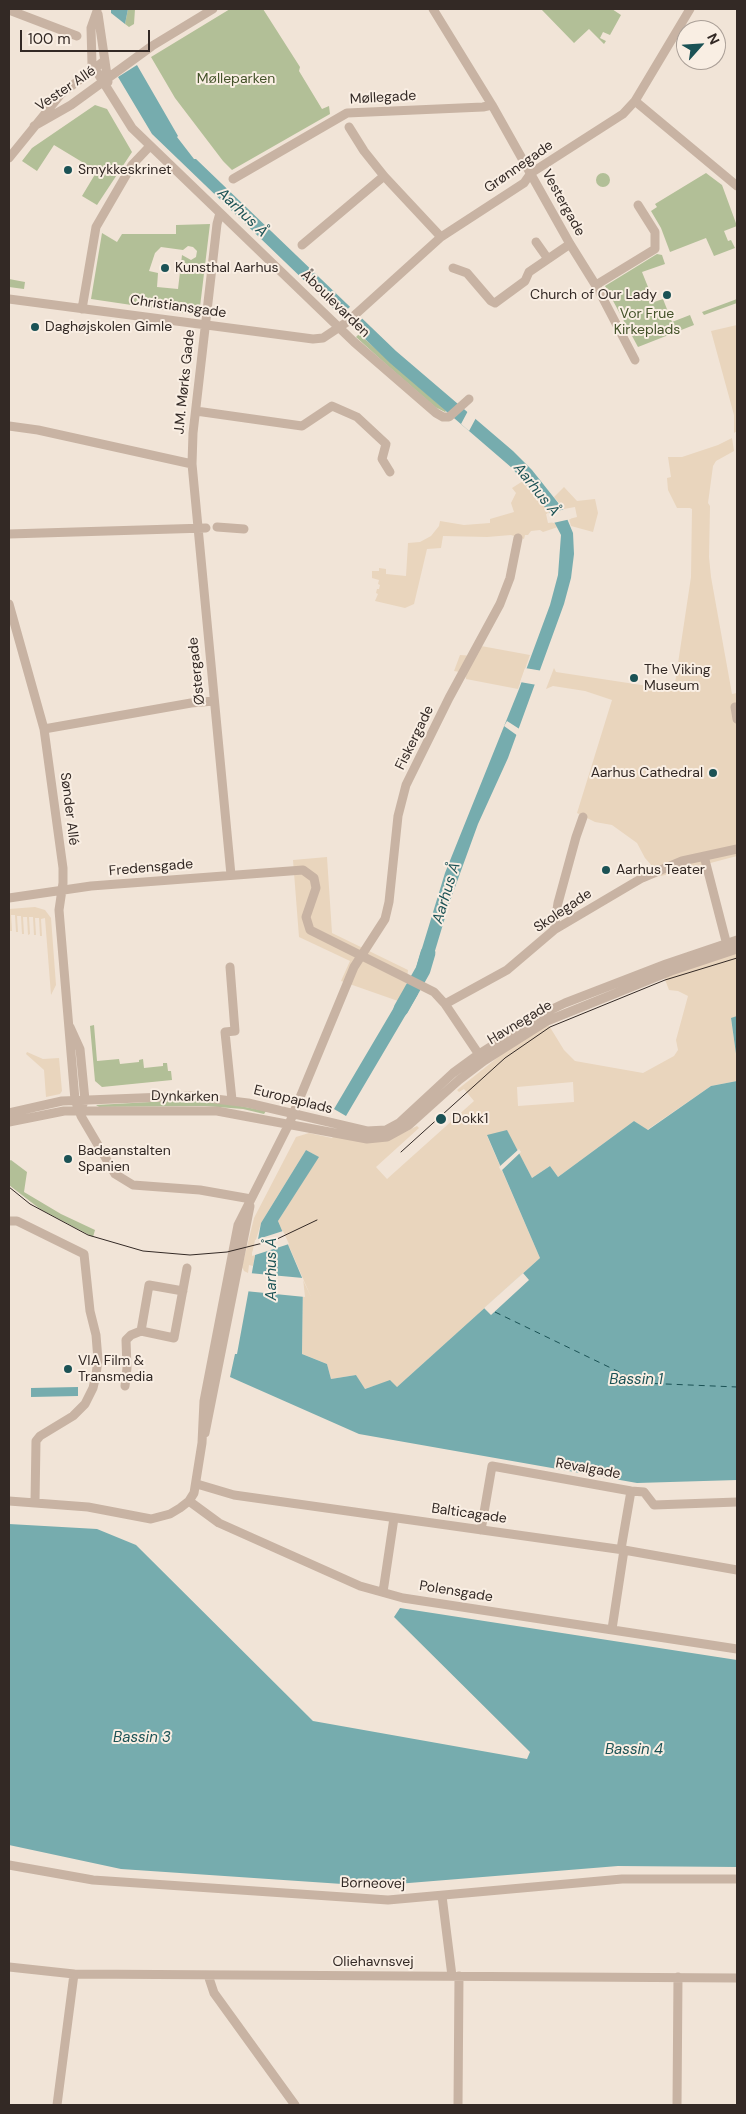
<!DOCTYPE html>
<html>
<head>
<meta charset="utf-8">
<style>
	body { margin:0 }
	#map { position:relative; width:746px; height:2114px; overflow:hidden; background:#f1e4d7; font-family:"DM Sans",sans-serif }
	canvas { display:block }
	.frame { position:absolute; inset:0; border:10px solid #332925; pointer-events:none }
	.north { position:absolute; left:676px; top:20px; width:50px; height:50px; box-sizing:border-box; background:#f9eee3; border:1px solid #aa9f97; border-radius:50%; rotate:64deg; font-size:14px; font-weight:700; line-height:20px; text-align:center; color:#332925 }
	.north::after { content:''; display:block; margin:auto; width:18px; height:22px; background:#1b5255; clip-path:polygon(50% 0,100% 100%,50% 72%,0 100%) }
	.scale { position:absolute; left:20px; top:30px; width:130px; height:22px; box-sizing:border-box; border:2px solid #332925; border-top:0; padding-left:6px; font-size:15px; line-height:18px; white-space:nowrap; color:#332925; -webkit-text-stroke:4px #f9eee3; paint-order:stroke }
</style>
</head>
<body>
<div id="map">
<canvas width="746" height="2114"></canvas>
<div class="frame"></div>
<div class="north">N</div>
<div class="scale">100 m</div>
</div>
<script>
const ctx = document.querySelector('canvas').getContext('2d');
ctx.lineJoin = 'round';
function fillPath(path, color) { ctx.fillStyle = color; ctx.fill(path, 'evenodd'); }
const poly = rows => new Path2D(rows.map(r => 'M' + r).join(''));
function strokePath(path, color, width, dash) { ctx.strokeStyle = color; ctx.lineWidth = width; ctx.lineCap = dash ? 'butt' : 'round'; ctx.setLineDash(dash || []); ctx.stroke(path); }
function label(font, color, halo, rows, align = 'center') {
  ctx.font = font + ' "DM Sans",sans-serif'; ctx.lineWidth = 4; ctx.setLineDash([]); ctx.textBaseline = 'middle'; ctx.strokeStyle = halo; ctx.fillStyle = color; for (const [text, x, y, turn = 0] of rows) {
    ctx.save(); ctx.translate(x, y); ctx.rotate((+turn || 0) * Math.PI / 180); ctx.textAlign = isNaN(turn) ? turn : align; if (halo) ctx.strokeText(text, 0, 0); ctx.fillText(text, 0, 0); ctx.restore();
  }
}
fillPath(poly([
	[128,9,135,9,134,24,129,27,125,24],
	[230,9,263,9,300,67,299,71,322,109,329,106,330,114,232,170,223,161,175,98,151,57],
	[541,9,612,9,621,15,610,35,603,32,600,38,606,41,604,44,589,29,574,43],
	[95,105,107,109,132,152,97,205,82,196,97,171,54,145,37,171,22,161,32,148],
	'596 180a7 7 0 1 1 14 0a7 7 0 1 1-14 0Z',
	[706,173,722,185,737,226,724,231,728,241,731,240,735,248,714,256,706,238,670,252,661,228,651,211,657,207,655,204],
	[210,224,199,315,91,299,102,233,117,242,122,234,176,234,176,225],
	[188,246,193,247,197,251,196,257,191,260,182,255,178,289,157,287,158,273,149,271,155,253,161,247,183,250],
	[657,254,662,255,665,264,642,272,654,302,663,299,672,322,690,315,694,325,638,347,605,286],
	[9,279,25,282,24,289,9,287],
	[737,299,737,303,704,315,702,312],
	[359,334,446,411,445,412,435,407,388,366,356,337],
	[94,1025,97,1061,119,1059,120,1064,139,1062,139,1060,143,1059,144,1068,163,1066,163,1063,167,1063,168,1071,171,1071,172,1080,102,1087,95,1081,90,1026],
	[187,1100,225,1103,266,1111,264,1114,243,1109,205,1106,99,1107,96,1105],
	[11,1160,27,1172,24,1192,61,1214,95,1230,93,1237,40,1209,9,1185,9,1161]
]), '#b2bf97');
fillPath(poly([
	[737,325,737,431,734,433,734,415,711,331],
	[732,438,734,451,716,461,713,466,708,503,710,506,709,557,711,577,732,694,737,693,737,856,661,876,645,858,637,843,612,825,595,822,577,813,612,700,585,691,553,686,546,689,554,668,556,672,674,690,691,577,692,509,690,508,677,508,668,490,667,478,671,477,668,457,682,457,718,445],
	[523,481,550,513,546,514,548,523,556,522,558,527,543,532,540,530,531,531,528,535,525,535,524,539,511,535,487,537,443,536,441,548,427,549,414,604,405,608,375,601,378,594,376,593,377,589,379,589,380,585,378,584,379,580,372,578,372,571,379,571,379,568,386,569,386,574,406,576,408,543,420,542,431,536,439,526,440,521,464,525,490,523,490,519,514,512,511,503,516,493,512,488],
	[564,487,577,501,595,499,598,513,593,532,571,526,569,519,577,517,575,507,564,509,554,497],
	[481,646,530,655,518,689,466,679,465,673,454,671,460,655,474,656],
	[327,857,332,933,408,970,406,987,398,1001,341,981,350,961,299,937,293,860],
	[35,907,45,910,51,918,56,985,51,995,45,918,41,919,42,936,40,936,39,918,35,918,36,935,34,935,33,917,29,917,30,934,28,935,27,917,23,917,24,934,22,934,21,916,17,916,18,932,16,932,15,915,11,915,12,931,10,931,9,909],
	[737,952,737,1016,731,1019,737,1061,737,1081,711,1086,647,1130,634,1121,558,1177,550,1166,532,1178,507,1131,487,1136,540,1258,396,1388,390,1381,364,1389,356,1375,331,1379,327,1364,302,1354,303,1280,311,1297,278,1221,318,1157,306,1150,261,1223,252,1253,252,1255,255,1255,253,1266,249,1265,248,1273,244,1271,242,1267,254,1218,296,1137,309,1133,332,1138,334,1136,391,1139,417,1126,419,1128,376,1167,387,1179,474,1101,464,1089,459,1092,457,1090,502,1054,548,1024,564,1050,575,1061,643,1073,674,1056,678,1050,676,1040,688,996,678,991,669,990,664,977],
	[573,1082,574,1102,518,1106,517,1087],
	[27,1052,43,1059,59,1058,62,1091,60,1094,46,1097,44,1070,26,1054]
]), '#e9d5bd');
fillPath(poly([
	[111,9,128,9,125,24,111,13],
	[137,65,178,136,177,137,194,159,196,159,396,351,513,451,532,470,563,509,573,533,574,554,571,578,564,604,508,758,478,824,450,901,428,974,416,968,445,873,519,689,550,605,558,575,561,535,549,512,512,468,390,363,152,134,118,77],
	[406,987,418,994,346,1116,334,1109],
	[737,1016,737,1061,731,1018],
	[737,1081,737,1480,637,1483,359,1434,230,1377,235,1354,237,1354,261,1223,306,1150,319,1157,278,1221,303,1280,302,1354,327,1364,331,1379,356,1375,365,1389,390,1380,397,1387,540,1258,487,1135,507,1130,532,1178,550,1166,558,1177,634,1121,648,1130,711,1086],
	[78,1387,78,1396,31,1397,31,1388],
	[9,1524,97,1529,136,1545,313,1721,527,1759,530,1752,394,1617,400,1608,737,1660,737,1867,618,1866,372,1886,121,1869,9,1845]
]), '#76acae');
fillPath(poly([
	[352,305,364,317,351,329,339,317],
	[469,409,477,416,469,431,461,424],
	[566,509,571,519,553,523,547,513],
	[525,668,543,671,537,685,520,682],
	[507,721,521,730,518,736,504,726],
	[519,1149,521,1152,501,1171,499,1167],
	[283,1231,289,1244,252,1256,255,1240],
	[249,1273,303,1278,305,1297,245,1291],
	[523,1273,529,1280,491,1315,484,1308]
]), '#f1e4d7');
strokePath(poly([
	[401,1009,423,970,428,953]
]), '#76acae', 15);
strokePath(poly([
	[495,1312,642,1383,737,1387]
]), '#1b5255', 1, [6, 5]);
strokePath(poly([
	[433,9,492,105,570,244,598,289,635,360],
	[9,10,77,36],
	[97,11,91,28,92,64,132,128,354,342,436,413,443,417,449,417,469,399],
	[98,14,108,82],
	[635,101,737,186],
	[34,126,71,105,152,46,213,9],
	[349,127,364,151,384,176,441,237],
	[9,158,61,94,104,61],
	[233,179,347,113,483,107,492,105],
	[220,213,217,224,193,433,192,464,231,875],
	[536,242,548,259],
	[302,245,384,176],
	[453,268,467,273,491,301,495,303,525,281,529,272,570,244],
	[596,285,655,249,655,232,638,205],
	[9,299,313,339,323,338,347,322,441,237,524,183,531,173,623,114,635,101,690,9],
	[82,309,96,227,132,165,150,146],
	[196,411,302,426,332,406,357,417,386,444,382,459,390,472],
	[9,426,38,430,192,464],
	[217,527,244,529],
	[9,534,206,528],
	[9,604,44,729,63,868,63,883,59,910,75,1100,81,1116,115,1174,133,1185,200,1190,251,1199],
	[737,707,735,707,737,719],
	[44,729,191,703,214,701],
	[704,856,728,949],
	[9,898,91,886,303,870,314,878,316,888,306,917,310,930,434,992,445,1004,482,1059],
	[554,930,558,903,576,837,583,817],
	[230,967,235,1031,225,1032,232,1100],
	[445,1004,507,970,554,930,642,878,682,861,737,849],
	[70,1027,80,1049,85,1100,83,1104],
	[9,1113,62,1101,191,1096,248,1103,367,1131,386,1130,399,1123,453,1073,479,1054,544,1013,565,1003,666,964,737,940],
	[9,1122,64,1111,217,1111,367,1139,387,1137,409,1125,459,1080,484,1061,547,1021,671,971,737,949],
	[9,1221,17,1221,84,1254,90,1311,96,1335,98,1360,96,1375,93,1388,85,1404,73,1416,40,1436,36,1441,35,1502],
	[141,1331,149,1285,183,1291],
	[125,1386,127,1368,126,1340,131,1335,141,1331,174,1338,187,1268],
	[205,1433,250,1206],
	[197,1484,234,1495,624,1550,737,1570],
	[9,1501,88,1507,151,1519,170,1514,180,1508,189,1501,194,1493,202,1443,204,1401,238,1225,289,1124,354,967,385,919,389,902,398,816,406,785,449,698,500,604,510,578,518,538],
	[189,1501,219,1523,360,1586,403,1598,737,1649],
	[481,1530,492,1466,631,1491,644,1492,654,1505,737,1502],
	[621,1549,631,1491],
	[383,1592,394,1518],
	[612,1629,624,1550],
	[9,1865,93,1880,388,1900,622,1879,737,1879],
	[442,1896,452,1976],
	[9,1967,74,1974,737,1978],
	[208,1975,214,1993,295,2105],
	[57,2105,74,1974],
	[458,2105,459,1976],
	[677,2105,678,1977]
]), '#c8b3a3', 9);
strokePath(poly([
	[401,1152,505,1058,550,1027,665,980,737,958],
	[9,1187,30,1204,88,1235,143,1251,190,1255,227,1252,275,1240,317,1220]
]), '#332925', 1);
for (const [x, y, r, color] of [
	[68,170,5,"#1b5255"],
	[165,268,5,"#1b5255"],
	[667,295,5,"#1b5255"],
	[35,327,5,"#1b5255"],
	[634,678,5,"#1b5255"],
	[713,773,5,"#1b5255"],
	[606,870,5,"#1b5255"],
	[441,1119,6,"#1b5255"],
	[68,1159,5,"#1b5255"],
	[68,1369,5,"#1b5255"]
]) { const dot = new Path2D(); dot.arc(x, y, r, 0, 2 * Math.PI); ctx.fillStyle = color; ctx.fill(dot); strokePath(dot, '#f9eee3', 2); }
label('14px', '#435229', '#f9eee3', [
	["Mølleparken",236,79],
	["Vor Frue",647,314],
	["Kirkeplads",647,330]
]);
label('14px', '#332925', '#f9eee3', [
	["Vester Allé",66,89,-34],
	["Møllegade",383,98,-3],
	["Grønnegade",519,167,-35],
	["Vestergade",563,203,61],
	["Åboulevarden",335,304,44],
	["Christiansgade",178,307,8],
	["J.M. Mørks Gade",185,382,-84],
	["Østergade",197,671,-96],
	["Fiskergade",415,738,-64],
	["Sønder Allé",69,809,83],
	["Fredensgade",151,868,-5],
	["Skolegade",563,911,-34],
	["Havnegade",520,1023,-31],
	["Dynkarken",185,1097,1],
	["Europaplads",293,1100,14],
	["Revalgade",588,1469,10],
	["Balticagade",469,1514,8],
	["Polensgade",456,1592,9],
	["Borneovej",373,1884,1],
	["Oliehavnsvej",373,1962]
]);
label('14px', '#332925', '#f9eee3', [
	["Smykkeskrinet",78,170],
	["Kunsthal Aarhus",175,268],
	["Church of Our Lady",657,295,"right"],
	["Daghøjskolen Gimle",45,327],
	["The Viking",644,670],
	["Museum",644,686],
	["Aarhus Cathedral",703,773,"right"],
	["Aarhus Teater",616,870],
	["Dokk1",452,1119],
	["Badeanstalten",78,1151],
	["Spanien",78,1167],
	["VIA Film &",78,1361],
	["Transmedia",78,1377]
], 'left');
label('italic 15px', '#1b5255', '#f9eee3', [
	["Aarhus Å",242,213,44],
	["Aarhus Å",536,490,51],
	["Aarhus Å",447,893,-73],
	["Aarhus Å",272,1269,-90],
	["Bassin 1",636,1380],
	["Bassin 3",142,1738],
	["Bassin 4",634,1750]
]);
</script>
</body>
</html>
